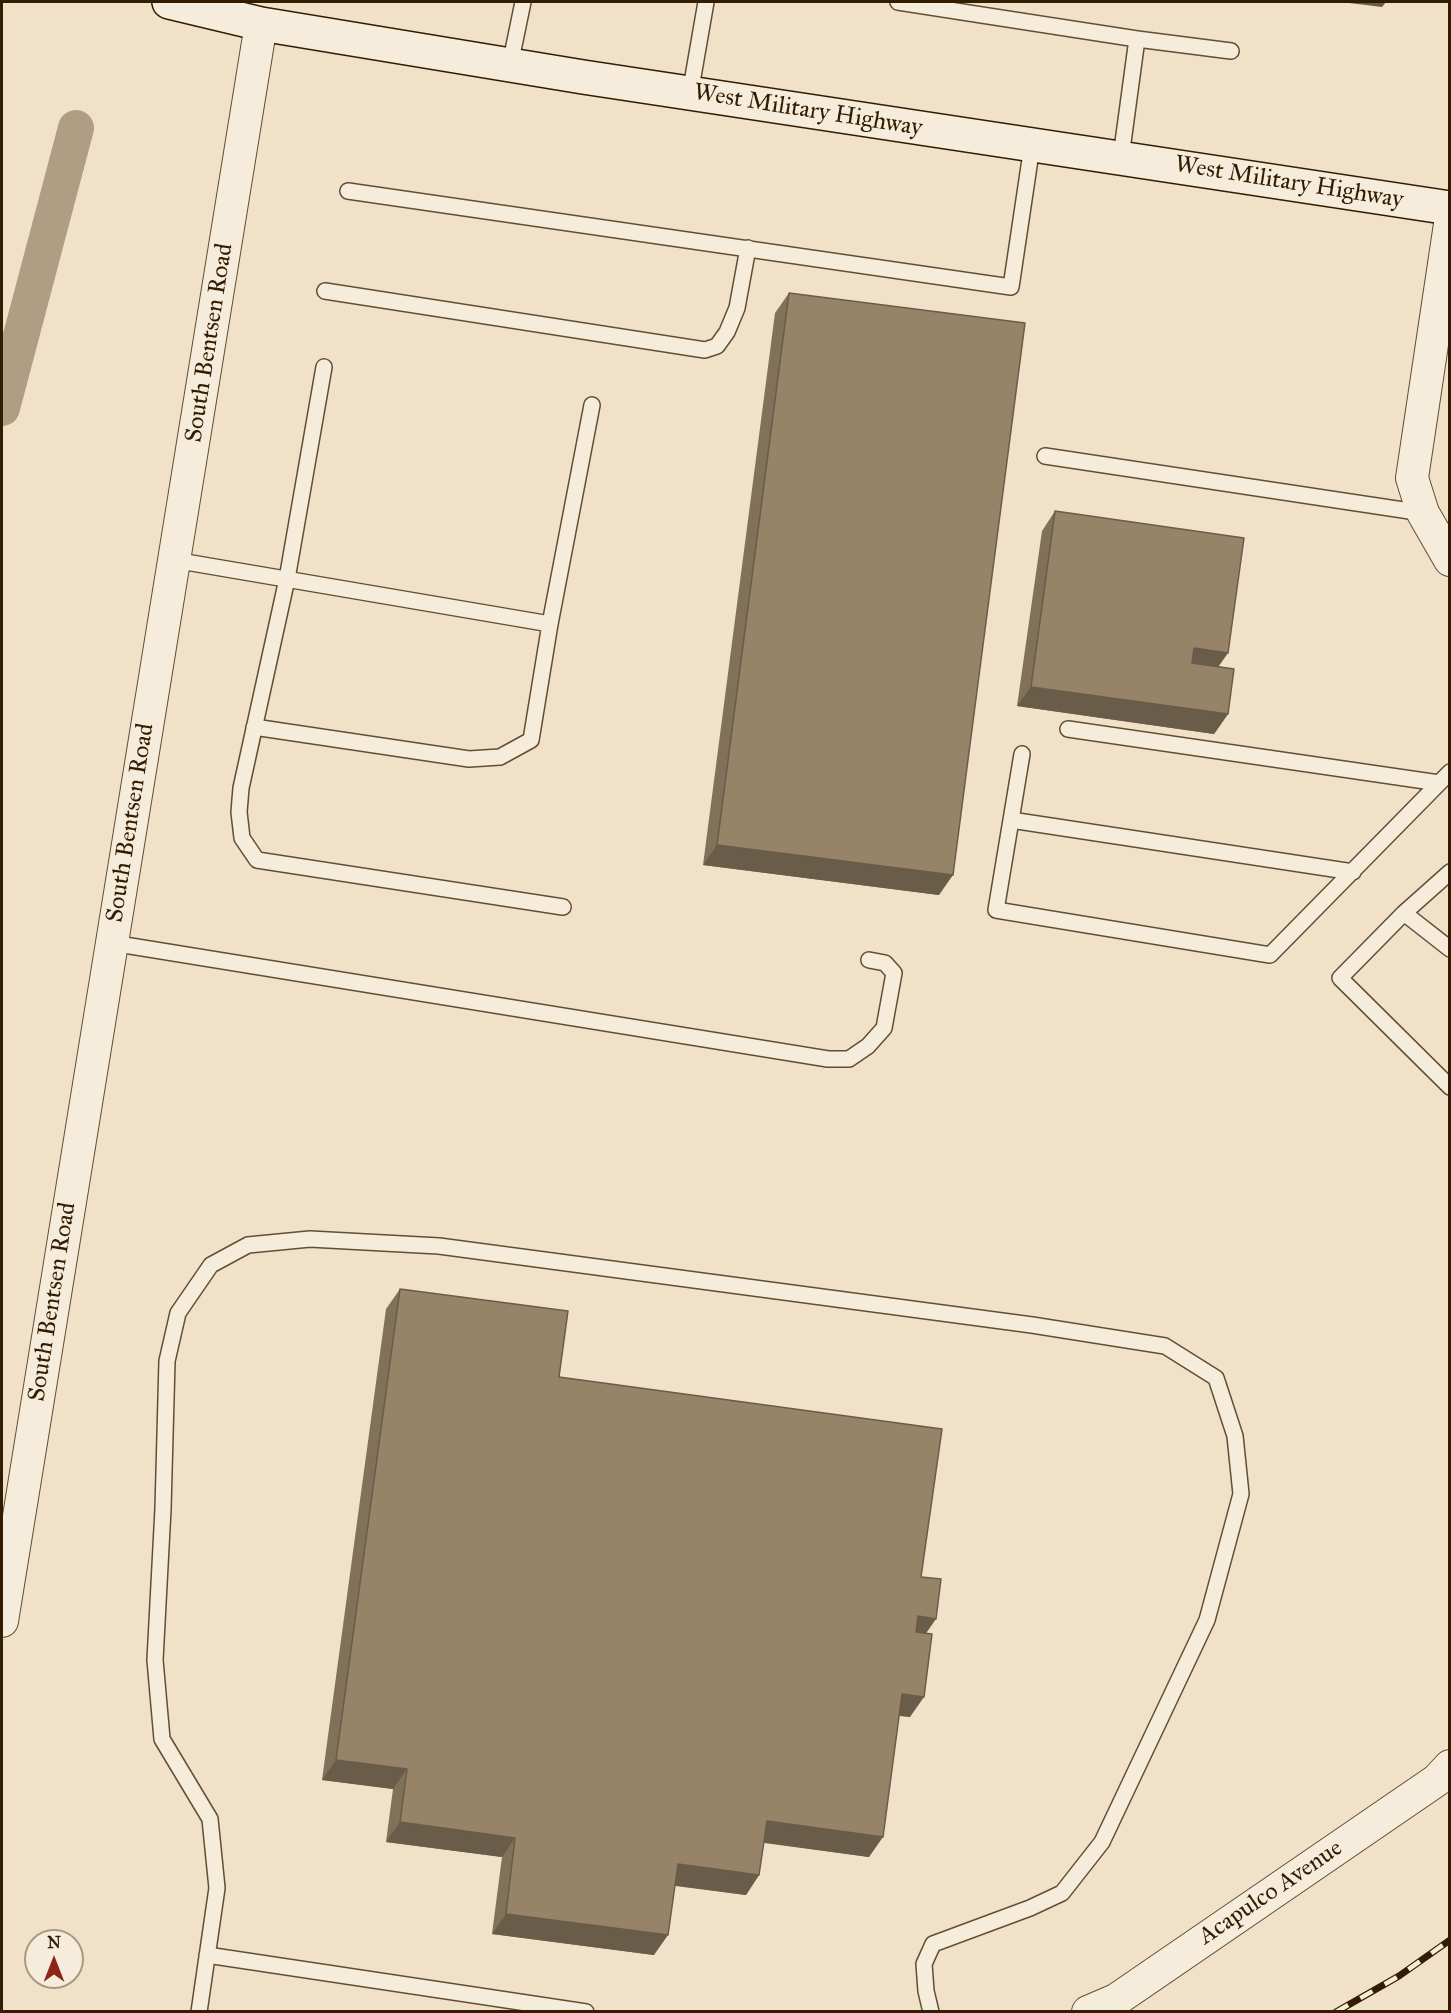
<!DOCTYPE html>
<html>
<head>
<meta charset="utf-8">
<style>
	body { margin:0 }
	#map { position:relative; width:1451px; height:2013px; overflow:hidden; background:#f1e1c8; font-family:"IM FELL Great Primer",serif }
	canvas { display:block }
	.frame { position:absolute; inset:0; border:3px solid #331d00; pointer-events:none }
	.north { position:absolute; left:24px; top:1929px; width:60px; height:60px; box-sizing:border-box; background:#f6ecdb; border:2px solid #a89983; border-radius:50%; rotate:0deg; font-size:16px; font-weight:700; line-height:24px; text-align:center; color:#331d00 }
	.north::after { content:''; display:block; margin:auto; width:21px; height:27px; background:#8f2418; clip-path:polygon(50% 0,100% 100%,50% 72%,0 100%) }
</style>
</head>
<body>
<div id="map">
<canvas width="1451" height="2013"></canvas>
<div class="frame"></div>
<div class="north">N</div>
</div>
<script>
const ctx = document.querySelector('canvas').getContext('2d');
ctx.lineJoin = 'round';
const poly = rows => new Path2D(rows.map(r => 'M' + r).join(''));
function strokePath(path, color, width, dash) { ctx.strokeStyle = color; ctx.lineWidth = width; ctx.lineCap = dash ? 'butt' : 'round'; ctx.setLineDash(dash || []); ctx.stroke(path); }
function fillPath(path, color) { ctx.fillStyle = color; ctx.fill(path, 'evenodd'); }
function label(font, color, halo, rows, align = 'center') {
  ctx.font = font + ' "IM FELL Great Primer",serif'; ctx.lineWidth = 4.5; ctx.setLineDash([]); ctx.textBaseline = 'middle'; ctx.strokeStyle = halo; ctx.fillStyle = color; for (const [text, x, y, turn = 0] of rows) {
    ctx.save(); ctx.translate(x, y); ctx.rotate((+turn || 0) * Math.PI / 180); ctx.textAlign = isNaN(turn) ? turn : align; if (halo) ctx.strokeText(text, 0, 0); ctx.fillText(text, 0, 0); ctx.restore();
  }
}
strokePath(poly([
	[2,408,76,128]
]), '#b09e84', 36);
const lane = poly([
	[898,2,1137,39,1121,157],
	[1137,39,1231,51],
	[510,65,523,2],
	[690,94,706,2],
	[348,191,1011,287,1032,146],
	[325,291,705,350,717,346,727,332,737,308,748,248],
	[324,367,287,579,241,788,239,812,242,838,257,860,563,907],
	[1045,456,1423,513],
	[174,560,550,624,531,740,500,757,469,759,254,727],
	[550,624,592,405],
	[1068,729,1439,783],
	[1022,754,996,910,1270,955,1450,772],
	[1011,820,1353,872],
	[1450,872,1404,913,1340,978,1450,1087],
	[1404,913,1450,949],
	[112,943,828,1059,849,1059,868,1046,884,1028,894,973,885,963,869,960],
	[207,1955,586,2012],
	[199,2012,217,1888,210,1819,162,1739,155,1660,163,1509,167,1361,178,1313,211,1265,248,1245,310,1239,439,1246,1032,1325,1165,1346,1216,1378,1235,1436,1241,1494,1207,1620,1102,1842,1062,1893,1030,1908,933,1944,924,1964,926,1991,931,2012]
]);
const street = poly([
	[1450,224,1412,478,1423,513,1450,560],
	[2,1621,261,24],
	[1088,2012,1116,2000,1437,1780,1450,1766]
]);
const secondary = poly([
	[169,2,261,24,583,77,1450,208]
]);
strokePath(lane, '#624e32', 18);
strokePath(street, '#624e32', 34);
strokePath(secondary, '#331d00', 36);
strokePath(lane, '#f6ecdb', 15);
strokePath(street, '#f6ecdb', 32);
strokePath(secondary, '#f6ecdb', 33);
const rail = poly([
	[1336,2012,1399,1976,1450,1940]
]);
strokePath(rail, '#331d00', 7);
strokePath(rail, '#f6ecdb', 4.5, [14]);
fillPath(poly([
	[789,293,939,895,703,865,775,313],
	[1055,511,1218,667,1228,714,1214,734,1017,706,1042,531],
	[400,1289,921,1577,926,1633,910,1717,899,1716,869,1857,764,1843,759,1875,746,1895,675,1886,654,1955,492,1934,502,1857,386,1842,393,1789,322,1780,386,1309]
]), '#817159');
fillPath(poly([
	[1341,2,1386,2,1382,7],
	[1194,648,1228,653,1214,673,1180,668],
	[1031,687,1228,714,1214,734,1017,706],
	[717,845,953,875,939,895,703,865],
	[918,1616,936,1619,922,1639,904,1636],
	[902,1694,924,1697,910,1717,888,1714],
	[336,1760,407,1769,393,1789,322,1780],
	[767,1821,883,1837,869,1857,753,1841],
	[400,1822,515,1838,502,1857,386,1842],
	[678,1864,759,1875,746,1895,664,1884],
	[506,1914,668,1935,654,1955,492,1934]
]), '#695c49');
const building = poly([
	[789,293,1025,323,953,875,717,845,789,293],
	[1055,511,1244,538,1228,653,1194,648,1192,663,1234,669,1228,714,1031,687,1055,511],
	[400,1289,568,1311,559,1377,942,1429,921,1577,941,1579,936,1619,918,1616,916,1632,932,1634,924,1697,902,1694,883,1837,767,1821,759,1875,678,1864,668,1935,506,1914,515,1838,400,1822,407,1769,336,1760,400,1289]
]);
fillPath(building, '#968368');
strokePath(building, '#695c49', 1.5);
label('24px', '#331d00', '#f6ecdb', [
	["West Military Highway",808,111,9],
	["West Military Highway",1289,183,9],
	["South Bentsen Road",210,343,-81],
	["South Bentsen Road",131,823,-81],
	["South Bentsen Road",53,1302,-81],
	["Acapulco Avenue",1271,1893,-34]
]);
</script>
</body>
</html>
